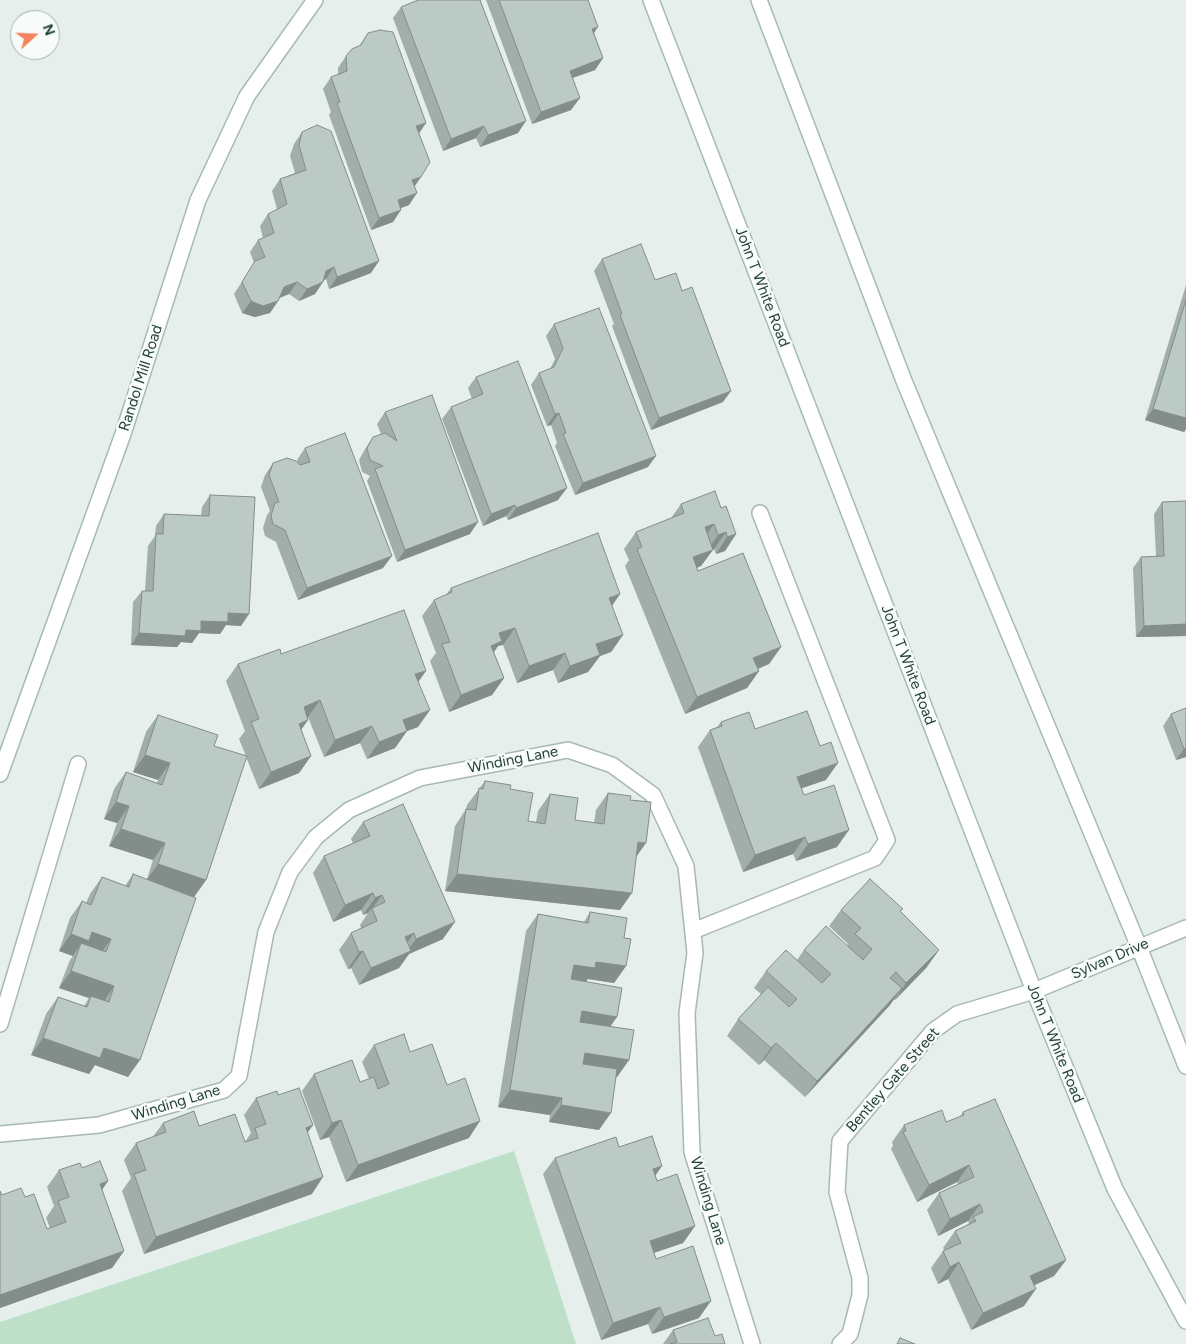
<!DOCTYPE html>
<html>
<head>
<meta charset="utf-8">
<style>
	body { margin:0 }
	#map { position:relative; width:1186px; height:1344px; overflow:hidden; background:#e6efeb; font-family:Figtree,sans-serif }
	canvas { display:block }
	.north { position:absolute; left:10px; top:10px; width:50px; height:50px; box-sizing:border-box; background:#f7fbf9; border:1px solid #a3b1ad; border-radius:50%; rotate:70deg; font-size:14px; font-weight:700; line-height:20px; text-align:center; color:#24423a }
	.north::after { content:''; display:block; margin:auto; width:18px; height:22px; background:#f4845f; clip-path:polygon(50% 0,100% 100%,50% 72%,0 100%) }
</style>
</head>
<body>
<div id="map">
<canvas width="1186" height="1344"></canvas>
<div class="north">N</div>
</div>
<script>
const ctx = document.querySelector('canvas').getContext('2d');
ctx.lineJoin = 'round';
function fillPath(path, color) { ctx.fillStyle = color; ctx.fill(path, 'evenodd'); }
const poly = rows => new Path2D(rows.map(r => 'M' + r).join(''));
function strokePath(path, color, width, dash) { ctx.strokeStyle = color; ctx.lineWidth = width; ctx.lineCap = dash ? 'butt' : 'round'; ctx.setLineDash(dash || []); ctx.stroke(path); }
function label(font, color, halo, rows, align = 'center') {
  ctx.font = font + ' Figtree,sans-serif'; ctx.lineWidth = 5; ctx.setLineDash([]); ctx.textBaseline = 'middle'; ctx.strokeStyle = halo; ctx.fillStyle = color; for (const [text, x, y, turn = 0] of rows) {
    ctx.save(); ctx.translate(x, y); ctx.rotate((+turn || 0) * Math.PI / 180); ctx.textAlign = isNaN(turn) ? turn : align; if (halo) ctx.strokeText(text, 0, 0); ctx.fillText(text, 0, 0); ctx.restore();
  }
}
fillPath(poly([
	[514,1151,576,1344,0,1344,0,1322]
]), '#bfe0c8');
const street = poly([
	[693,931,875,858,887,840,760,513],
	[0,1024,78,764],
	[0,1134,99,1125,224,1090,239,1076,266,932,290,872,316,837,349,810,420,778,568,750,612,765,653,795,686,866,695,953,687,1013,692,1152,752,1344],
	[840,1344,850,1334,860,1295,860,1278,837,1192,840,1141,933,1031,957,1014,1034,991,1186,928]
]);
const secondary = poly([
	[651,0,1034,991,1115,1189,1186,1321],
	[759,0,904,381,1139,947,1186,1066],
	[0,774,123,434,198,200,247,96,315,0]
]);
strokePath(street, '#a8b8b2', 18);
strokePath(secondary, '#a4bbb3', 18);
strokePath(street, '#fff', 15);
strokePath(secondary, '#fff', 15);
fillPath(poly([
	[486,0,588,0,594,33,603,58,595,70,572,78,571,110,532,124],
	[401,7,518,133,480,147,476,138,443,151,393,18],
	[368,33,419,133,421,177,415,186,409,205,401,208,393,222,371,230,329,115,331,112,323,89,331,77,338,75,338,68,346,56,359,46],
	[302,132,371,273,329,289,326,279,324,280,315,294,299,301,289,294,280,298,270,313,255,317,242,313,234,294,254,263,250,252,258,240,263,238,260,226,268,214,277,209,272,191,280,179,295,173,290,156,294,144],
	[602,259,655,280,723,402,651,430,612,326,614,324,594,271],
	[1186,285,1186,429,1184,432,1145,420],
	[554,324,648,467,575,495,555,446,557,443,551,425,547,426,531,385,539,373,550,369,555,359,546,336],
	[476,377,558,500,508,520,506,516,483,526,442,419,451,407,472,399,468,388],
	[385,412,470,534,397,562,367,481,370,476,362,472,359,460,365,449,373,437,381,434,377,424],
	[305,448,383,568,298,600,276,542,265,536,263,528,267,515,270,511,261,487,265,475,273,463,298,464,297,460],
	[210,495,241,626,226,625,220,634,199,633,192,643,181,642,177,647,131,645,133,602,142,591,145,591,148,546,155,536,156,526,164,514,201,516,202,507],
	[1186,501,1186,636,1136,637,1133,568,1141,557,1156,556,1154,514,1162,502],
	[681,504,721,508,736,534,725,551,716,554,714,549,713,549,701,566,697,568,698,571,781,647,769,664,758,669,759,671,747,688,685,714,625,566,629,560,624,549,636,532,671,518],
	[451,588,620,594,612,606,623,635,611,652,600,656,588,672,558,683,553,670,517,683,503,645,498,646,494,652,504,678,492,695,449,712,430,661,436,653,422,616,434,600,446,595],
	[281,654,426,671,418,681,418,727,407,731,395,748,367,759,360,743,324,757,308,717,308,720,301,730,311,756,299,773,259,789,246,757,206,880,194,897,128,1077,95,1065,89,1074,31,1055,46,1014,58,997,84,1006,89,998,59,988,70,960,73,956,59,951,70,918,82,901,86,903,90,894,102,877,125,886,133,874,147,879,153,860,109,846,117,823,104,819,114,789,126,772,157,783,158,780,133,772,146,732,158,715,214,746,246,756,239,739,245,731,226,681,238,664],
	[1186,708,1186,757,1176,760,1163,726,1171,714],
	[721,722,755,729,826,780,801,788,804,795,837,847,796,861,793,854,743,872,698,747,710,730,717,727],
	[485,781,510,789,528,821,536,822,538,811,550,794,575,820,594,823,596,810,608,793,630,800,636,857,620,910,445,891,455,826,466,809,467,805],
	[363,822,443,939,409,954,399,968,359,985,351,968,348,969,339,950,351,933,361,928,360,925,368,913,363,915,361,910,333,922,313,873,324,856,353,843,351,839],
	[841,910,901,912,927,967,895,1000,894,999,890,1005,805,1097,764,1060,759,1065,727,1036,738,1019,761,994,754,988,766,971,797,960,804,950,847,946,848,944,829,926],
	[590,912,624,938,626,966,614,983,588,979,586,982,629,1060,617,1077,616,1077,599,1130,549,1122,550,1115,498,1107,526,931,538,914,584,922],
	[374,1045,410,1052,447,1085,469,1138,346,1182,329,1137,320,1140,302,1091,314,1074,360,1082,369,1079,362,1062],
	[278,1095,313,1125,307,1133,312,1194,144,1254,122,1191,131,1178,124,1160,136,1143,152,1138,163,1123,199,1126,245,1142,251,1133,244,1115,256,1098],
	[963,1112,1066,1260,1054,1276,1034,1285,1024,1306,971,1330,948,1279,938,1284,931,1268,943,1251,945,1251,943,1248,955,1231,967,1225,969,1223,968,1221,938,1236,927,1210,939,1193,958,1185,957,1182,917,1202,891,1149,893,1146,892,1142,904,1125,946,1122,959,1118],
	[619,1147,662,1166,655,1175,657,1181,695,1226,683,1243,654,1253,656,1259,699,1318,652,1334,648,1324,601,1340,543,1174,555,1158],
	[59,1170,108,1181,102,1190,124,1251,112,1268,0,1308,2,1195,25,1197,47,1229,50,1228,46,1218,54,1206,47,1187],
	[673,1330,715,1336,725,1344,663,1344]
]), '#a1aea9');
fillPath(poly([
	[598,27,590,39,592,29],
	[603,58,595,70,561,82,570,71],
	[580,98,571,110,532,124,541,112],
	[526,121,518,133,480,147,488,135],
	[426,123,418,135,416,126],
	[484,126,476,138,443,151,451,139],
	[421,177,413,188,412,180],
	[417,193,409,205,390,212,398,200],
	[401,210,393,222,371,230,379,218],
	[379,261,371,273,329,289,337,277],
	[334,267,326,279,318,283,326,271],
	[297,282,289,294,276,299,284,287],
	[323,282,315,294,299,301,307,289],
	[251,301,278,301,270,313,255,317,242,313],
	[731,391,723,402,651,430,659,418],
	[1153,409,1186,418,1186,429,1184,432,1145,420],
	[559,413,551,425,547,426,555,414],
	[656,456,648,467,575,495,583,483],
	[567,488,558,500,508,520,516,508],
	[515,505,506,516,483,526,491,514],
	[478,522,470,534,397,562,405,550],
	[714,524,702,541,705,527],
	[726,532,714,549,706,552,718,535],
	[736,534,725,551,716,554,727,537],
	[713,550,701,566,681,574,693,557],
	[392,556,383,568,298,600,307,588],
	[620,594,608,611,609,598],
	[228,613,249,614,241,626,226,625,220,634,199,633,192,643,181,642,177,647,131,645,139,633,186,630,201,621],
	[1186,624,1186,636,1136,637,1144,626],
	[515,628,503,645,498,646,490,658,488,650,499,633],
	[623,635,611,652,600,656,588,672,558,683,570,666,596,644],
	[781,647,769,664,742,675,753,658],
	[565,653,553,670,517,683,529,666],
	[426,671,414,688,415,674],
	[759,671,747,688,685,714,697,697],
	[504,678,492,695,449,712,461,695],
	[320,700,308,717,292,724,304,707],
	[430,710,418,727,391,737,403,720],
	[308,720,296,737,299,724],
	[372,726,360,743,324,757,335,740],
	[407,731,395,748,367,759,379,742],
	[1186,748,1186,757,1176,760,1184,749],
	[145,755,170,763,158,780,133,772],
	[311,756,299,773,259,789,271,772],
	[838,763,826,780,785,794,797,777],
	[116,802,129,806,117,823,104,819],
	[121,829,165,843,153,860,109,846],
	[849,830,837,847,796,861,808,844],
	[805,837,793,854,743,872,755,855],
	[638,842,646,843,634,860],
	[158,864,206,880,194,897,146,881],
	[457,874,632,893,620,910,445,891],
	[373,893,361,910,333,922,345,905],
	[382,895,372,909,372,908,368,913,363,915,375,898],
	[455,922,443,939,409,954,399,968,359,985,371,968,406,953,416,939],
	[92,932,111,939,99,956,81,943,73,956,59,951,71,934],
	[414,933,402,950,405,937],
	[939,950,927,967,895,1000,906,983],
	[363,951,351,968,348,969,359,952],
	[596,962,626,966,614,983,588,979,583,985,562,982,574,965],
	[71,971,114,986,103,1003,91,996,89,998,59,988],
	[902,988,890,1005,805,1097,817,1081],
	[582,1011,617,1017,605,1034,570,1028],
	[43,1038,104,1048,140,1060,128,1077,95,1065,89,1074,31,1055],
	[776,1043,764,1060,759,1065,771,1048],
	[585,1053,629,1060,617,1077,573,1070],
	[510,1090,562,1098,550,1115,498,1107],
	[561,1105,611,1113,599,1130,549,1122],
	[341,1120,329,1137,320,1140,332,1123],
	[480,1121,469,1138,346,1182,358,1165],
	[313,1125,301,1142,306,1128],
	[969,1165,957,1182,917,1202,929,1185],
	[662,1166,650,1183,653,1169],
	[323,1177,312,1194,144,1254,156,1237],
	[108,1181,96,1198,100,1184],
	[980,1204,968,1221,938,1236,950,1219],
	[695,1226,683,1243,638,1258,650,1241],
	[124,1251,112,1268,0,1308,0,1295],
	[1066,1260,1054,1276,1018,1293,1030,1276],
	[959,1262,948,1279,938,1284,950,1267],
	[1036,1289,1024,1306,971,1330,983,1313],
	[711,1301,699,1318,652,1334,664,1317],
	[660,1307,648,1324,601,1340,613,1323]
]), '#838d89');
const building = poly([
	[418,0,480,0,526,121,488,135,484,126,451,139,401,7,418,0],
	[499,0,588,0,598,27,592,29,603,58,570,71,580,98,541,112,499,0],
	[380,30,393,32,426,123,416,126,430,162,421,177,412,180,417,193,398,200,401,210,379,218,337,103,340,102,331,77,347,71,346,56,352,49,361,45,368,33,380,30],
	[317,125,331,131,379,261,337,277,334,267,326,271,323,282,307,289,297,282,284,287,278,301,263,306,251,301,242,282,255,261,265,257,258,240,274,233,268,214,287,204,280,179,306,170,299,145,302,132,317,125],
	[641,244,655,280,676,273,682,291,692,287,731,391,659,418,620,315,622,314,602,259,641,244],
	[1186,300,1186,418,1153,409,1186,300],
	[599,308,656,456,583,483,563,434,566,433,559,413,555,414,539,373,554,367,563,348,554,324,599,308],
	[518,361,567,488,516,508,515,505,491,514,451,407,483,394,476,377,518,361],
	[432,395,478,522,405,550,375,469,383,466,370,460,367,448,373,437,385,433,397,441,385,412,432,395],
	[345,433,392,556,307,588,285,530,273,524,271,516,275,503,279,502,269,475,273,463,287,458,296,461,300,465,310,462,305,448,345,433],
	[715,491,721,508,726,506,736,534,727,537,726,532,718,535,714,524,705,527,713,550,693,557,698,571,743,553,781,647,753,658,759,671,697,697,637,549,642,547,636,532,684,513,681,504,715,491],
	[210,495,255,497,249,614,228,613,228,622,201,621,201,631,186,630,185,636,139,633,142,591,153,591,156,534,163,534,164,514,209,516,210,495],
	[1186,501,1186,624,1144,626,1141,557,1164,556,1162,502,1186,501],
	[598,533,620,594,609,598,623,635,596,644,600,655,570,666,565,653,529,666,515,628,499,633,502,641,491,646,504,678,461,695,442,644,450,642,434,600,452,592,451,588,598,533],
	[404,610,426,671,415,674,430,710,403,720,407,731,379,742,372,726,335,740,320,700,304,707,308,720,299,724,311,756,271,772,251,722,259,719,238,664,280,649,281,654,404,610],
	[1186,708,1186,748,1184,749,1171,714,1186,708],
	[807,711,820,746,831,742,838,763,797,777,804,795,834,785,849,830,808,844,805,837,755,855,710,730,722,726,721,722,749,712,755,729,807,711],
	[158,715,218,735,214,746,247,756,206,880,158,864,165,843,121,829,129,806,116,802,126,772,162,785,170,763,145,755,158,715],
	[485,781,511,785,510,789,533,793,528,821,545,824,550,794,578,798,575,820,604,824,608,793,631,796,630,800,651,802,646,843,638,842,632,893,457,874,466,809,476,810,479,788,483,789,485,781],
	[403,804,455,922,416,939,414,933,405,937,411,951,371,968,363,951,359,952,351,933,377,921,372,908,385,902,382,895,375,898,373,893,345,905,324,856,370,836,363,822,403,804],
	[133,874,196,898,140,1060,104,1048,100,1058,43,1038,58,997,87,1007,91,996,109,1002,114,986,71,971,81,943,106,952,111,939,92,932,89,941,71,934,82,901,91,905,102,877,129,887,133,874],
	[870,879,903,909,900,911,939,950,906,983,896,972,890,978,902,988,817,1081,776,1043,771,1048,738,1019,768,987,789,1007,797,999,766,971,786,950,822,983,831,974,804,950,826,926,863,960,872,949,855,934,861,928,841,910,870,879],
	[590,912,627,918,624,938,631,939,626,966,596,962,595,968,574,965,571,979,622,988,617,1017,582,1011,580,1022,634,1030,629,1060,585,1053,583,1064,617,1069,611,1113,561,1105,562,1098,510,1090,538,914,588,923,590,912],
	[404,1034,410,1052,432,1044,447,1085,465,1078,480,1121,358,1165,341,1120,332,1123,314,1074,352,1060,360,1082,374,1077,378,1089,389,1084,374,1045,404,1034],
	[299,1088,313,1125,306,1128,323,1177,156,1237,134,1174,146,1170,136,1143,166,1132,163,1123,194,1111,199,1126,235,1114,245,1142,258,1138,255,1128,266,1124,256,1098,277,1091,278,1095,299,1088],
	[995,1099,1066,1260,1030,1276,1036,1289,983,1313,959,1262,950,1267,943,1251,961,1243,955,1231,976,1221,973,1217,983,1212,980,1204,950,1219,939,1193,974,1177,969,1165,929,1185,903,1132,906,1131,904,1125,942,1110,946,1122,964,1115,963,1112,995,1099],
	[652,1136,662,1166,653,1169,657,1181,677,1174,695,1226,650,1241,656,1259,693,1246,711,1301,664,1317,660,1307,613,1323,555,1158,616,1137,619,1147,652,1136],
	[100,1161,108,1181,100,1184,124,1251,0,1295,0,1191,2,1195,21,1188,25,1197,34,1194,47,1229,66,1222,58,1201,69,1197,59,1170,80,1163,82,1168,100,1161],
	[708,1318,715,1336,722,1334,725,1344,670,1344,677,1342,673,1330,708,1318],
	[900,1338,915,1344,897,1344,900,1338]
]);
fillPath(building, '#bbcac4');
strokePath(building, '#838d89', 1);
label('15px', '#24423a', '#f7fbf9', [
	["John T White Road",762,287,69],
	["Randol Mill Road",141,378,-72],
	["John T White Road",908,665,69],
	["Winding Lane",513,760,-11],
	["Sylvan Drive",1110,959,-23],
	["John T White Road",1055,1043,68],
	["Bentley Gate Street",893,1080,-49],
	["Winding Lane",176,1103,-17],
	["Winding Lane",708,1201,73]
]);
</script>
</body>
</html>
